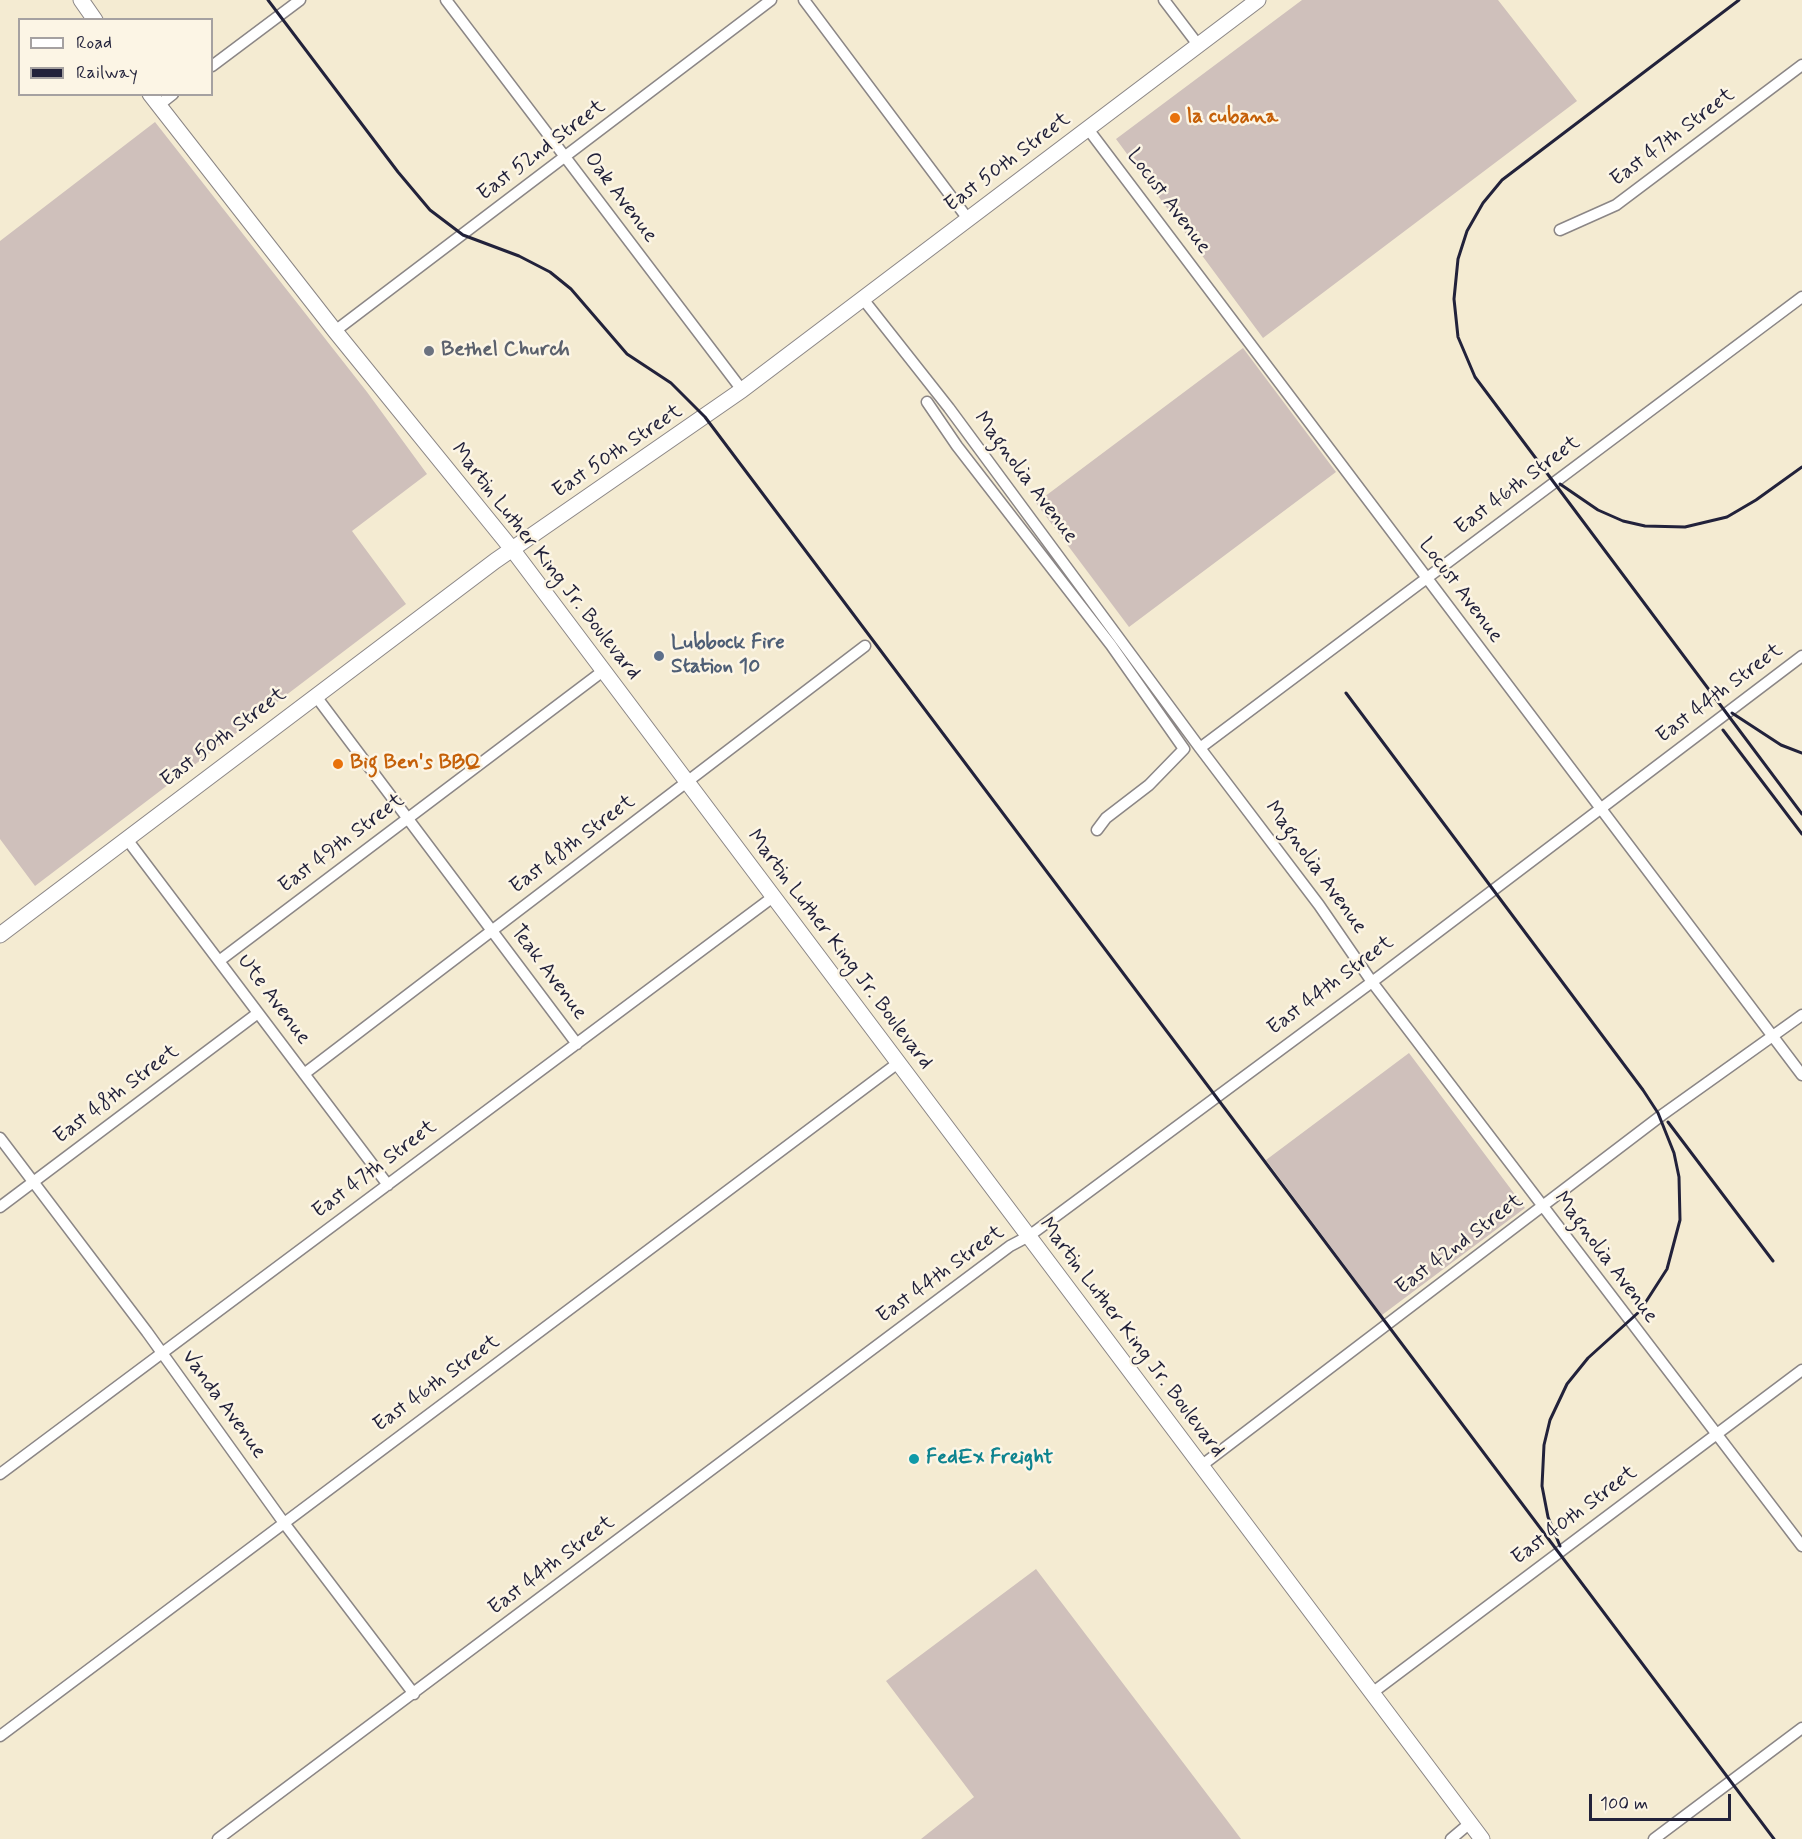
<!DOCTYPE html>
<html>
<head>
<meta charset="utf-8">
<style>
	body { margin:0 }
	#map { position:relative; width:1802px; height:1839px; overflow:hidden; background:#f4ebd2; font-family:Mynerve,sans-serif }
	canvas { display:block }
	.legend { position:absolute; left:18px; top:18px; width:195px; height:78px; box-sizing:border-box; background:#fcf5e5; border:2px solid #a5a1a1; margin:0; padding:8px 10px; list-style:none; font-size:18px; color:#22223b }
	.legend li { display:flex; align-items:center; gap:12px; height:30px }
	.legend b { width:30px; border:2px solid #a5a1a1 }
	.scale { position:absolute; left:1589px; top:1794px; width:142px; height:27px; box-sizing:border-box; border:3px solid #22223b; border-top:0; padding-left:8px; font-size:18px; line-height:21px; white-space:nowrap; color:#22223b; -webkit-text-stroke:4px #fcf5e5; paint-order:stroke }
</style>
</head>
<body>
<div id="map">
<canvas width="1802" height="1839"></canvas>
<ul class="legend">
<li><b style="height:8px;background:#fff"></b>Road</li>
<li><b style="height:8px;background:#22223b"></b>Railway</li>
</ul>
<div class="scale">100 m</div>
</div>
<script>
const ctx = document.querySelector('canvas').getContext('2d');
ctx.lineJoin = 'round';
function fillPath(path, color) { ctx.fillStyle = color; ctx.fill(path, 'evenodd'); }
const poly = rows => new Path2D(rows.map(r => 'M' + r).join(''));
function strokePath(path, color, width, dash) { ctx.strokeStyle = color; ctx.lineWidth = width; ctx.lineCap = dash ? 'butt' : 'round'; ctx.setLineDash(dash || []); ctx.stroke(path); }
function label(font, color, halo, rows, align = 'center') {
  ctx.font = font + ' Mynerve,sans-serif'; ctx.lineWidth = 5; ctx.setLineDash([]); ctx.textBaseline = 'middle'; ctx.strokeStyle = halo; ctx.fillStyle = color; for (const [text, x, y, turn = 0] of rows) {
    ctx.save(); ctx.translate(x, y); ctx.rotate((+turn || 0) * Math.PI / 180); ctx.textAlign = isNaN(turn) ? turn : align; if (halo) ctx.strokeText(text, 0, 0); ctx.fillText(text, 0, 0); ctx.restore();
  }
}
fillPath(poly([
	[1302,0,1498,0,1577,101,1263,338,1116,139],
	[155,122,367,392,427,474,352,531,406,604,35,886,0,839,0,241],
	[1243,348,1336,472,1129,627,1036,503],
	[1409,1053,1525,1208,1382,1315,1266,1160],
	[1036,1569,1226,1819,1241,1839,921,1839,974,1797,886,1681]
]), '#cfc0bb');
const minor = poly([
	[446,0,742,390],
	[804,0,968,219],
	[1164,0,1199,46],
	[212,66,300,0],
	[159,105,173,94],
	[1088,129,1802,1075],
	[1560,230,1616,205,1802,65],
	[863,299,949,408,1200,748,1319,905,1372,982,1802,1546],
	[335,331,771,0],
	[927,402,957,446,1111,645,1184,749,1149,785,1106,818,1097,830],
	[315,695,577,1044],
	[1200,748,1802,297],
	[126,838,388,1185],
	[219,961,603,671],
	[304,1074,865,646],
	[0,1138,147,1332,284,1523,414,1694],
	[0,1207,258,1013],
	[1201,1466,1662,1115,1802,1015],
	[0,1474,773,897],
	[1372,1693,1802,1370],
	[0,1736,898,1063],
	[218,1839,1010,1246,1029,1236,1372,982,1802,656],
	[1451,1839,1470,1823],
	[1654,1839,1802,1728]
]);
const secondary = poly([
	[81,0,95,20],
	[150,94,335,331,512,549,1482,1839],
	[0,935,495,561,742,390,1258,0]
]);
strokePath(minor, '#8b8686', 13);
strokePath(secondary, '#8b8686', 17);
strokePath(minor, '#fff', 10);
strokePath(secondary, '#fff', 15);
strokePath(poly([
	[268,0,398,172,430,210,463,235,519,256,550,272,571,289,627,354,671,383,705,417,1774,1839],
	[1739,0,1502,180,1483,203,1467,231,1458,259,1454,299,1458,337,1475,377,1802,814],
	[1560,484,1598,510,1623,521,1645,526,1685,527,1727,517,1756,500,1802,467],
	[1346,693,1643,1090,1658,1113,1674,1153,1679,1177,1680,1220,1667,1269,1640,1311,1588,1358,1567,1384,1550,1420,1544,1445,1542,1486,1548,1517,1560,1546],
	[1732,713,1781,745,1802,753],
	[1723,730,1802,834],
	[1668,1122,1773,1261]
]), '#22223b', 3);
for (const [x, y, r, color] of [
	[1175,118,6,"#e8710a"],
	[429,351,6,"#6b7280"],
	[659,656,6,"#5c6f8a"],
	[338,764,6,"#e8710a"],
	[914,1459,6,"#0f9aa8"]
]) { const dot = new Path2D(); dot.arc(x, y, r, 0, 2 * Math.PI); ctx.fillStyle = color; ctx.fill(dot); strokePath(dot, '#fcf5e5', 2); }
label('bold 21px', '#c56008', '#fcf5e5', [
	["la cubana",1187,118],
	["Big Ben's BBQ",350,764]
], 'left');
label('21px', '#22223b', '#fcf5e5', [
	["East 47th Street",1673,138,-37],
	["East 52nd Street",542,151,-37],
	["East 50th Street",1008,163,-37],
	["Oak Avenue",620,198,53],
	["Locust Avenue",1168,202,53],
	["East 50th Street",618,452,-34],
	["Magnolia Avenue",1025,478,53],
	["East 46th Street",1518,486,-37],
	["Martin Luther King Jr. Boulevard",545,562,52],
	["Locust Avenue",1460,591,53],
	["East 44th Street",1720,694,-37],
	["East 50th Street",224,738,-37],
	["East 49th Street",342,844,-37],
	["East 48th Street",573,845,-37],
	["Magnolia Avenue",1315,868,54],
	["Martin Luther King Jr. Boulevard",839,950,53],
	["Teak Avenue",548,973,53],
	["East 44th Street",1331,986,-37],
	["Ute Avenue",273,1000,53],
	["East 48th Street",117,1095,-37],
	["East 47th Street",375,1170,-37],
	["East 42nd Street",1460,1245,-37],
	["Magnolia Avenue",1605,1258,53],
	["East 44th Street",941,1275,-36],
	["Martin Luther King Jr. Boulevard",1131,1338,53],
	["East 46th Street",437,1384,-36],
	["Vanda Avenue",223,1405,54],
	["East 40th Street",1575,1516,-37],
	["East 44th Street",552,1566,-37]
]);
label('bold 21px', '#5b616d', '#fcf5e5', [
	["Bethel Church",441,351]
], 'left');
label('bold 21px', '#4e5e75', '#fcf5e5', [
	["Lubbock Fire",671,644],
	["Station 10",671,668]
], 'left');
label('bold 21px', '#0d838f', '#fcf5e5', [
	["FedEx Freight",926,1459]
], 'left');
</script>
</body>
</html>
